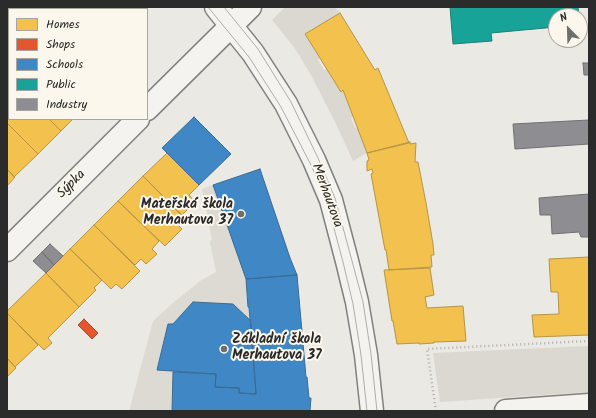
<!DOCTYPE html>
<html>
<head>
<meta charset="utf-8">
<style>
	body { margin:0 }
	#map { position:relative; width:596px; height:418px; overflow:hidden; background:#eae9e4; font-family:Kalam,sans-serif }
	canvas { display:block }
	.frame { position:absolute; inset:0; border:8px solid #2b2b2b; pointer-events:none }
	.legend { position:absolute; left:8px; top:8px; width:140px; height:112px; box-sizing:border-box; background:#fbf7ec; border:1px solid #a8a59f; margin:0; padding:5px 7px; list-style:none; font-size:12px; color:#2b2b2b }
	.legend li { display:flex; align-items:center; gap:8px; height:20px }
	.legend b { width:20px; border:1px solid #a8a59f }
	.north { position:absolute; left:548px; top:8px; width:40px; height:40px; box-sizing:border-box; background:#fbf7ec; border:1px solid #a8a59f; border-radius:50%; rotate:337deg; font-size:11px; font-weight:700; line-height:16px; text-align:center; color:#2b2b2b }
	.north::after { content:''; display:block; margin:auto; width:14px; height:18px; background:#6e6e6c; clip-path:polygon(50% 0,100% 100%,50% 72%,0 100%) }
</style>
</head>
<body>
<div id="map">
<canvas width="596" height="418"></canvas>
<div class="frame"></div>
<ul class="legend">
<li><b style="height:11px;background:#f2c14e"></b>Homes</li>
<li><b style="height:11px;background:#e4572e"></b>Shops</li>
<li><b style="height:11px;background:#3f88c5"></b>Schools</li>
<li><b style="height:11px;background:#17a398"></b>Public</li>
<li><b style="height:11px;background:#8d8d92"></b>Industry</li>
</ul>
<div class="north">N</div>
</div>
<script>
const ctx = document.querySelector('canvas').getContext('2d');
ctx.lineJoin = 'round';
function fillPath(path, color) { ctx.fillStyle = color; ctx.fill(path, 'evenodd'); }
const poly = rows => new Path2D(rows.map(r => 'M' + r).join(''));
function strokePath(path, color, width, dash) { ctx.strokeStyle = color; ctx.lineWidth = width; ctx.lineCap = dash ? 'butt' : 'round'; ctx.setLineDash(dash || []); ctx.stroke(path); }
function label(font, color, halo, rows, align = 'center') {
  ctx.font = font + ' Kalam,sans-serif'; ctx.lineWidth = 4; ctx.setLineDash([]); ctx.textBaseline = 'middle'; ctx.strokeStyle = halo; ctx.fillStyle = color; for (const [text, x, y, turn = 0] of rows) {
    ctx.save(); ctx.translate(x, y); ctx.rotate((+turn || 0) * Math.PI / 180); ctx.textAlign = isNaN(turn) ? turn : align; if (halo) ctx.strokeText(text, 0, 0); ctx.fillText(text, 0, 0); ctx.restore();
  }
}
fillPath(poly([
	[260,169,297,275,306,377,307,377,309,398,311,398,310,411,129,411,153,321,173,303,200,281,216,272,210,243,210,241,212,240,202,189]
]), '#dcdad3');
fillPath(poly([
	[285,7,335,7,340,13,305,34,320,58,318,60,324,70,327,69,341,91,343,90,353,116,351,118,355,128,358,127,367,153,353,161,336,124,311,75,294,47,272,20],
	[589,346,589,392,440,402,433,353]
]), '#dbd8d1');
const homes = poly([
	[97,7,133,7,131,9,98,9,97,7],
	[340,13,375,70,378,68,409,143,367,153,343,90,341,92,305,34,340,13],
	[9,106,9,119,49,119,61,131,38,154,7,123,7,108,9,106],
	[49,119,73,119,61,131,49,119],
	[7,123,38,154,14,177,7,169,7,123],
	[410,142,410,144,416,143,415,162,418,162,426,203,433,244,434,255,431,255,432,267,389,270,386,250,385,250,371,174,373,173,372,169,367,171,367,161,369,160,367,153,410,142],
	[167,153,199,185,189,195,195,202,182,215,143,176,167,153],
	[7,169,15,177,7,186,7,169],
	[143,176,183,217,177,224,182,229,165,246,118,201,143,176],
	[118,201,159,241,152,249,157,254,146,264,141,259,135,265,94,225,118,201],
	[94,225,140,271,122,289,116,284,111,289,70,249,94,225],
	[70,249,102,280,94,288,96,290,79,307,46,273,70,249],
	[589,257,589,335,534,337,532,315,559,314,558,292,551,292,549,259,589,257],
	[430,268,434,295,425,297,427,308,463,306,466,341,434,342,434,343,419,344,419,343,397,344,393,321,392,321,384,270,430,268],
	[46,273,79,307,48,338,52,343,44,350,7,313,7,311,46,273],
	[7,313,38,345,15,367,7,358,7,313],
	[7,358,16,368,7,377,7,358]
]);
fillPath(homes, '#f2c14e');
strokePath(homes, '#b69444', 1);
const shops = poly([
	[84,319,98,333,92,339,78,325,84,319]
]);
fillPath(shops, '#e4572e');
strokePath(shops, '#ac4a2d', 1);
const schools = poly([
	[194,117,231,154,199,185,162,148,194,117],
	[260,169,290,258,297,275,246,279,213,185,260,169],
	[297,275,306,377,307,377,309,398,311,398,310,411,172,411,173,372,216,374,215,387,239,388,239,393,256,394,249,307,248,307,246,279,297,275],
	[193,302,233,304,251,321,256,394,239,393,239,388,215,387,216,374,157,370,168,324,173,324,193,302]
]);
fillPath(schools, '#3f88c5');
strokePath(schools, '#396c97', 1);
const public = poly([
	[450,7,578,7,579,16,556,16,556,27,491,33,492,41,453,44,450,7]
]);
fillPath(public, '#17a398');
strokePath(public, '#1d7f77', 1);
const industry = poly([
	[583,63,589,63,589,75,584,75,583,63],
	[589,120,589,144,515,149,513,124,589,120],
	[589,194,589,237,581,237,579,232,552,234,551,215,540,215,539,198,589,194],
	[50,244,63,256,54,265,42,252,50,244],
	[42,252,54,265,46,273,33,261,42,252]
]);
fillPath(industry, '#8d8d92');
strokePath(industry, '#707073', 1);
const minor = poly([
	[216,7,253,53,286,104,314,160,331,200,347,261,357,302,366,355,372,411],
	[147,109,250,7],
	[7,250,138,119],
	[506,411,589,405]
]);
strokePath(minor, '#81807e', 25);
strokePath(poly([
	[436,411,427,349,589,341]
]), '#afaeac', 2.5, [1, 3]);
strokePath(minor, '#f4f3ef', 22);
strokePath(poly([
	[208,7,249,57,281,107,311,165,327,202,343,262,353,304,361,355,367,411],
	[224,7,258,49,291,102,318,158,335,198,352,261,363,302,371,354,377,411]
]), '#afaeac', 1);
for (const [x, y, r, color] of [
	[241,214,4,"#6e6e6c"],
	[224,349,4,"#6e6e6c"]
]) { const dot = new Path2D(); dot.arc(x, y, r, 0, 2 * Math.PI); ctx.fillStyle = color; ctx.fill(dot); strokePath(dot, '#fbf7ec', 1.5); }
label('14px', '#2b2b2b', '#fbf7ec', [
	["Sýpka",72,185,-45],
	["Merhautova",326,196,70]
]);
label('bold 14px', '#2b2b2b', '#fbf7ec', [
	["Mateřská škola",233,206],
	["Merhautova 37",233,222],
	["Základní škola",232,341,"left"],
	["Merhautova 37",232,357,"left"]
], 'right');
</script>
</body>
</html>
